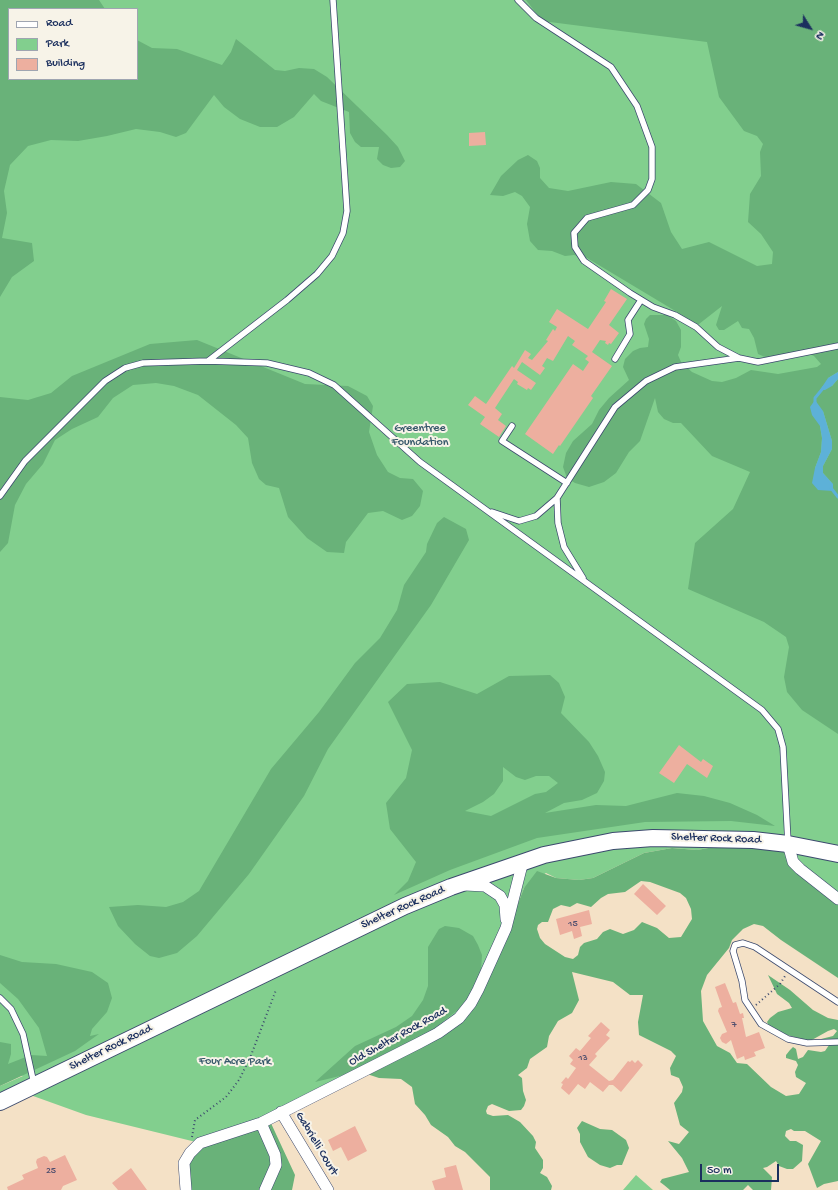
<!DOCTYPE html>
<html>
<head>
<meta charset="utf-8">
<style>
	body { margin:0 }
	#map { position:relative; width:838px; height:1190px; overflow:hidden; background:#f4e1c6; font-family:"Gochi Hand",sans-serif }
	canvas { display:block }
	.legend { position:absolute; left:8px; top:8px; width:130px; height:72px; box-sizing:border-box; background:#f7f3e8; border:1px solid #9fa5b1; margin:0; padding:5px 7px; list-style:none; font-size:12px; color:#1b2f5e }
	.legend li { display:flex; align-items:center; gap:8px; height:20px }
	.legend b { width:20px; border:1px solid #9fa5b1 }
	.north { position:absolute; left:790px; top:8px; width:40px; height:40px; -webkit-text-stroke:3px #f7f3e8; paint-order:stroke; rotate:127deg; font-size:11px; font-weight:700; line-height:16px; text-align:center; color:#1b2f5e }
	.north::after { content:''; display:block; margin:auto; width:14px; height:18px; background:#1b2f5e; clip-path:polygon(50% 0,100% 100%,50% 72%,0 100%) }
	.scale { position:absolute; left:700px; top:1164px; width:79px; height:18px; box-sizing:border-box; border:2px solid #1b2f5e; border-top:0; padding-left:5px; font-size:12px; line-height:14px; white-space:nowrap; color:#1b2f5e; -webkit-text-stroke:3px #f7f3e8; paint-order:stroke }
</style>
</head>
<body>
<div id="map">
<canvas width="838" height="1190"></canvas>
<ul class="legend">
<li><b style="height:5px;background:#fff"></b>Road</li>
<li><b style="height:11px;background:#82cf8e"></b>Park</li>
<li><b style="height:11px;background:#edaf9f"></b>Building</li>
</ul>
<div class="north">N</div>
<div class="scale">50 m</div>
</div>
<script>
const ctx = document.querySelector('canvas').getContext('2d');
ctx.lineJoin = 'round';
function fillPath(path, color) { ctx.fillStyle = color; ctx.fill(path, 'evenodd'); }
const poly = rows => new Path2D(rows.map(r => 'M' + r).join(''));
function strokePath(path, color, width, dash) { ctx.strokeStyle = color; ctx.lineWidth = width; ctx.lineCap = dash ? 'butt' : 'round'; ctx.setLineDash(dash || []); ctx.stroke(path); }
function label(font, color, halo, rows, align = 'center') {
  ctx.font = font + ' "Gochi Hand",sans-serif'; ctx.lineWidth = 4; ctx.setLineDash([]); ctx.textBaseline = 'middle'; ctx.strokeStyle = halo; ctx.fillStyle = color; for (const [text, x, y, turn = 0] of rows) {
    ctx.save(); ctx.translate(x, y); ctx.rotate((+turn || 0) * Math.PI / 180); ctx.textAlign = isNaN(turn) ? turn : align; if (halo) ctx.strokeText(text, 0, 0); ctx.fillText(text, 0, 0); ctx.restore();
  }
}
fillPath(poly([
	[0,0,838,0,838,899,753,840,697,850,672,848,644,853,593,878,579,880,556,878,546,873,524,888,519,901,459,1018,261,1123,200,1143,86,1115,22,1092,0,1102,0,1086,23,1076,0,1069],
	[9,9,137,9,137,79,9,79],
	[636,1175,653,1190,623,1190]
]), '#82cf8e');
fillPath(poly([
	[0,0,99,0,105,9,9,9,9,79,137,79,137,40,152,48,177,49,222,65,231,52,236,39,275,70,285,71,299,68,314,69,327,77,387,135,398,147,405,161,400,167,391,168,383,165,377,159,379,147,361,147,355,142,350,133,349,112,321,101,314,94,294,117,277,127,260,127,240,119,224,107,214,95,186,133,176,137,160,132,136,129,107,136,78,141,51,140,28,146,10,165,4,191,7,213,2,238,32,243,34,261,12,277,0,297],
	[526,0,838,0,838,372,828,378,832,386,838,379,838,734,802,710,787,692,784,677,789,647,786,637,764,622,688,589,695,543,733,509,750,472,712,456,681,423,673,423,664,419,658,412,655,398,640,441,629,452,616,473,604,482,589,487,575,483,567,478,563,467,566,453,573,441,592,424,599,410,609,398,629,380,623,367,625,359,633,351,640,348,648,347,649,339,644,324,646,319,650,315,667,315,676,321,681,330,681,347,678,355,681,362,692,372,712,381,722,382,736,378,751,370,778,374,817,367,821,364,814,356,806,352,797,351,775,358,765,357,758,354,754,338,749,329,742,328,738,321,724,330,719,330,716,325,722,306,699,324,690,326,677,312,587,258,574,255,565,256,552,251,538,250,530,241,527,224,530,207,522,196,515,192,503,196,490,195,501,176,518,160,528,155,537,161,540,168,540,178,549,188,568,191,611,182,636,184,661,203,671,232,682,249,709,242,757,266,772,264,773,252,761,234,748,222,750,194,761,176,760,152,763,144,757,136,744,131,719,97,707,42,542,21],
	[823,411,832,441,832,449,823,466,823,473,833,484,815,468,821,452,822,438,820,426],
	[197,340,305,384,348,386,367,396,373,406,369,432,377,455,388,472,400,478,413,479,423,491,420,506,412,516,402,520,383,511,368,513,346,542,344,553,327,552,307,538,288,517,279,488,266,485,259,479,252,463,248,438,236,425,198,395,174,386,156,383,133,385,113,398,98,417,72,429,55,440,43,464,26,484,15,505,8,543,0,552,0,397,28,400,51,393,72,376,150,344],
	[444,517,466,529,469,540,431,605,328,749,304,796,249,874,197,936,177,953,159,958,150,956,135,944,118,926,109,907,138,905,166,907,183,902,199,891,271,769,319,712,355,663,380,638,397,610,404,585,426,552,427,544,437,523],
	[550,675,559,683,565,697,561,713,589,742,598,756,605,772,604,781,597,793,582,800,564,803,545,813,596,805,626,806,677,793,704,796,730,803,757,815,775,826,731,821,645,822,537,838,450,870,394,895,408,881,416,862,390,829,386,803,406,778,412,750,388,702,407,684,440,682,477,694,509,676],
	[503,767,516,777,525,780,536,776,549,776,558,783,546,792,535,794,491,816,465,811,483,802,494,794,503,781],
	[753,840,788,844,793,862,799,870,838,899,838,978,781,940,763,926,754,924,743,929,732,940,729,948,707,975,701,991,703,1021,717,1046,730,1053,737,1063,747,1064,771,1087,786,1096,799,1094,806,1083,796,1077,795,1072,798,1065,796,1061,786,1058,786,1055,790,1050,793,1047,796,1049,798,1059,803,1057,808,1050,821,1052,825,1051,829,1045,821,1039,833,1036,837,1031,834,1029,828,1031,810,1041,787,1035,769,1026,767,1022,770,1018,778,1012,792,1008,789,1003,777,994,768,975,790,990,813,1010,828,1018,838,1020,838,1181,824,1184,817,1188,808,1164,821,1141,805,1131,794,1131,791,1129,786,1131,785,1136,790,1141,796,1141,803,1145,802,1161,793,1169,787,1169,779,1166,776,1161,767,1167,763,1168,772,1177,771,1190,753,1190,748,1185,743,1190,670,1190,664,1185,660,1182,662,1179,689,1172,682,1158,668,1141,679,1144,689,1132,680,1125,674,1103,682,1092,683,1087,679,1078,671,1075,670,1068,676,1056,671,1051,639,1035,638,1022,643,995,630,995,613,982,572,972,579,1000,572,1013,558,1021,549,1036,547,1047,530,1059,527,1068,518,1075,522,1078,523,1091,526,1100,524,1106,521,1110,509,1111,492,1104,488,1106,486,1111,487,1114,493,1116,508,1115,520,1122,533,1136,536,1142,535,1148,543,1160,543,1168,540,1173,547,1177,552,1186,551,1190,490,1190,490,1177,465,1152,455,1146,448,1137,431,1125,425,1115,415,1104,412,1087,401,1079,379,1078,361,1072,365,1070,315,1082,355,1046,396,1027,412,1016,423,1000,428,986,428,947,439,929,445,926,459,928,473,936,478,945,482,955,481,971,475,988,464,1005,411,1047,438,1033,459,1018,471,1003,478,990,519,901,524,888,537,871,556,878,579,880,593,878,644,853,672,848,697,850],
	[641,881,650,882,680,893,686,898,691,909,692,919,681,937,669,938,657,928,642,922,634,930,623,934,610,929,603,932,597,939,584,943,580,947,578,955,573,959,565,957,545,944,540,938,537,929,538,925,542,922,548,922,553,909,561,905,570,907,577,903,591,907,601,898,608,894,625,892],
	[0,955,22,962,56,964,92,972,108,983,112,998,107,1012,92,1029,90,1036,99,1034,89,1041,75,1051,0,1086,0,1042,11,1044,11,1054,8,1064,31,1055,47,1056,39,1028,18,999,0,983],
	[269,1119,295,1175,292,1190,186,1190,190,1153],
	[582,1121,600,1129,612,1130,626,1140,629,1148,622,1165,617,1165,610,1168,600,1165,588,1157,580,1142,580,1134,577,1128]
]), '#69b279');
fillPath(poly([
	[838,372,838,379,832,386,825,390,820,390,828,378],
	[815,400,823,411,832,441,832,449,823,466,823,473,833,484,833,491,818,490,812,483,815,468,821,452,822,438,820,426,812,415,810,407]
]), '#5db1d8');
strokePath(poly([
	[815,403,815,398,824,387],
	[831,488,838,497]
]), '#5db1d8', 3);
fillPath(poly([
	[485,132,486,145,469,146,469,133],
	[611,289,627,299,609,325,619,333,611,344,609,343,608,345,605,343,606,341,600,340,592,352,612,366,591,396,593,398,560,446,559,445,553,454,525,434,573,364,583,371,589,362,585,359,588,356,572,345,575,341,568,336,553,361,547,358,542,366,545,368,540,375,522,362,517,370,536,383,531,390,528,388,527,390,517,384,518,382,514,379,495,408,502,414,498,420,506,426,499,437,480,424,485,417,468,405,475,396,486,404,512,366,514,368,525,350,531,354,528,358,532,360,548,341,546,340,553,329,555,331,557,327,549,322,557,309,588,329,606,302,604,301],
	[679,745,701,762,703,759,713,766,707,778,687,764,674,783,659,773],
	[643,884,666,906,657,915,634,894],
	[589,910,592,924,580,927,582,936,574,939,572,931,560,935,556,919],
	[725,983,733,1003,736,1002,740,1014,743,1013,744,1018,742,1018,746,1037,759,1032,765,1048,754,1052,756,1056,745,1060,744,1056,737,1059,731,1040,726,1044,722,1042,720,1038,722,1034,727,1032,718,1011,719,1008,722,1007,715,987],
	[601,1022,610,1030,606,1035,610,1038,595,1054,597,1056,589,1065,609,1081,613,1080,628,1061,630,1062,632,1060,635,1063,638,1060,643,1065,621,1092,613,1085,609,1085,603,1092,590,1082,585,1089,578,1084,569,1095,561,1088,563,1084,561,1083,566,1077,568,1079,576,1068,570,1064,573,1060,569,1056,576,1048,580,1051,591,1038,588,1036],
	[355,1126,367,1151,348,1161,341,1147,333,1151,328,1140],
	[65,1155,77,1180,63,1186,61,1190,8,1190,7,1187,24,1179,22,1175,38,1168,36,1162,37,1159,44,1156,47,1157,50,1162],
	[456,1165,463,1190,435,1190,432,1181,446,1177,444,1168],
	[131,1168,147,1190,118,1190,112,1183]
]), '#edaf9f');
const service = poly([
	[518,0,536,18,611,67,637,106,652,147,652,179,648,190,633,205,587,218,574,233,575,247,584,261,630,293,653,307,675,315,696,327,718,347,739,358,758,362,838,346],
	[615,359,630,334,628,320,641,300],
	[208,361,287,300,317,274,332,256,343,233,347,211,333,0],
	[512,426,502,441,567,483],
	[0,496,25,461,105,381,125,368,143,363,208,361,267,363,309,373,334,385,420,462,762,710,778,729,783,747,788,843],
	[557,498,558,523,564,547,583,578],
	[492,512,519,521,536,516,557,498,615,407,646,381,675,367,739,358],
	[0,998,11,1009,23,1034,34,1084],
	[838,1002,755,947,743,943,735,945,733,951,742,981,745,1000,761,1024,788,1039,807,1043,838,1042]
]);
const minor = poly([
	[788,844,793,862,800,869,838,899],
	[465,885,485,886,500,896,505,905,506,919],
	[281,1112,328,1190],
	[261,1123,275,1155,276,1165,265,1190],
	[186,1190,184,1163,190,1153,200,1143,261,1123,419,1043,438,1033,459,1018,471,1003,478,990,506,928,523,861]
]);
const secondary = poly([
	[0,1102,405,906,451,887,544,855,613,841,653,838,753,840,788,844,838,854]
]);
strokePath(service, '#3c4a6e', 7);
strokePath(minor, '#3c4a6e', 12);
strokePath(secondary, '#3c4a6e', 18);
strokePath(poly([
	[756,1005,780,984,785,976],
	[192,1137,195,1120,226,1097,239,1080,250,1058,276,990]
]), '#3c4a6e', 2, [1, 3]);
strokePath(service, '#fff', 5.5);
strokePath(minor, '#fff', 11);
strokePath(secondary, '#fff', 16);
label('10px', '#504f6e', null, [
	["15",573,924],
	["7",734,1025],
	["13",583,1058],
	["25",51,1171]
]);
label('12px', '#35576a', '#f7f3e8', [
	["Greentree",420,429],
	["Foundation",420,443],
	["Four Acre Park",235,1062]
]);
label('12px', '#1b2f5e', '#f7f3e8', [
	["Shelter Rock Road",716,839,2],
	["Shelter Rock Road",403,908,-24],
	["Old Shelter Rock Road",398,1037,-29],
	["Shelter Rock Road",111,1048,-26],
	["Gabrielli Court",316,1144,59]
]);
</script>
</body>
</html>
